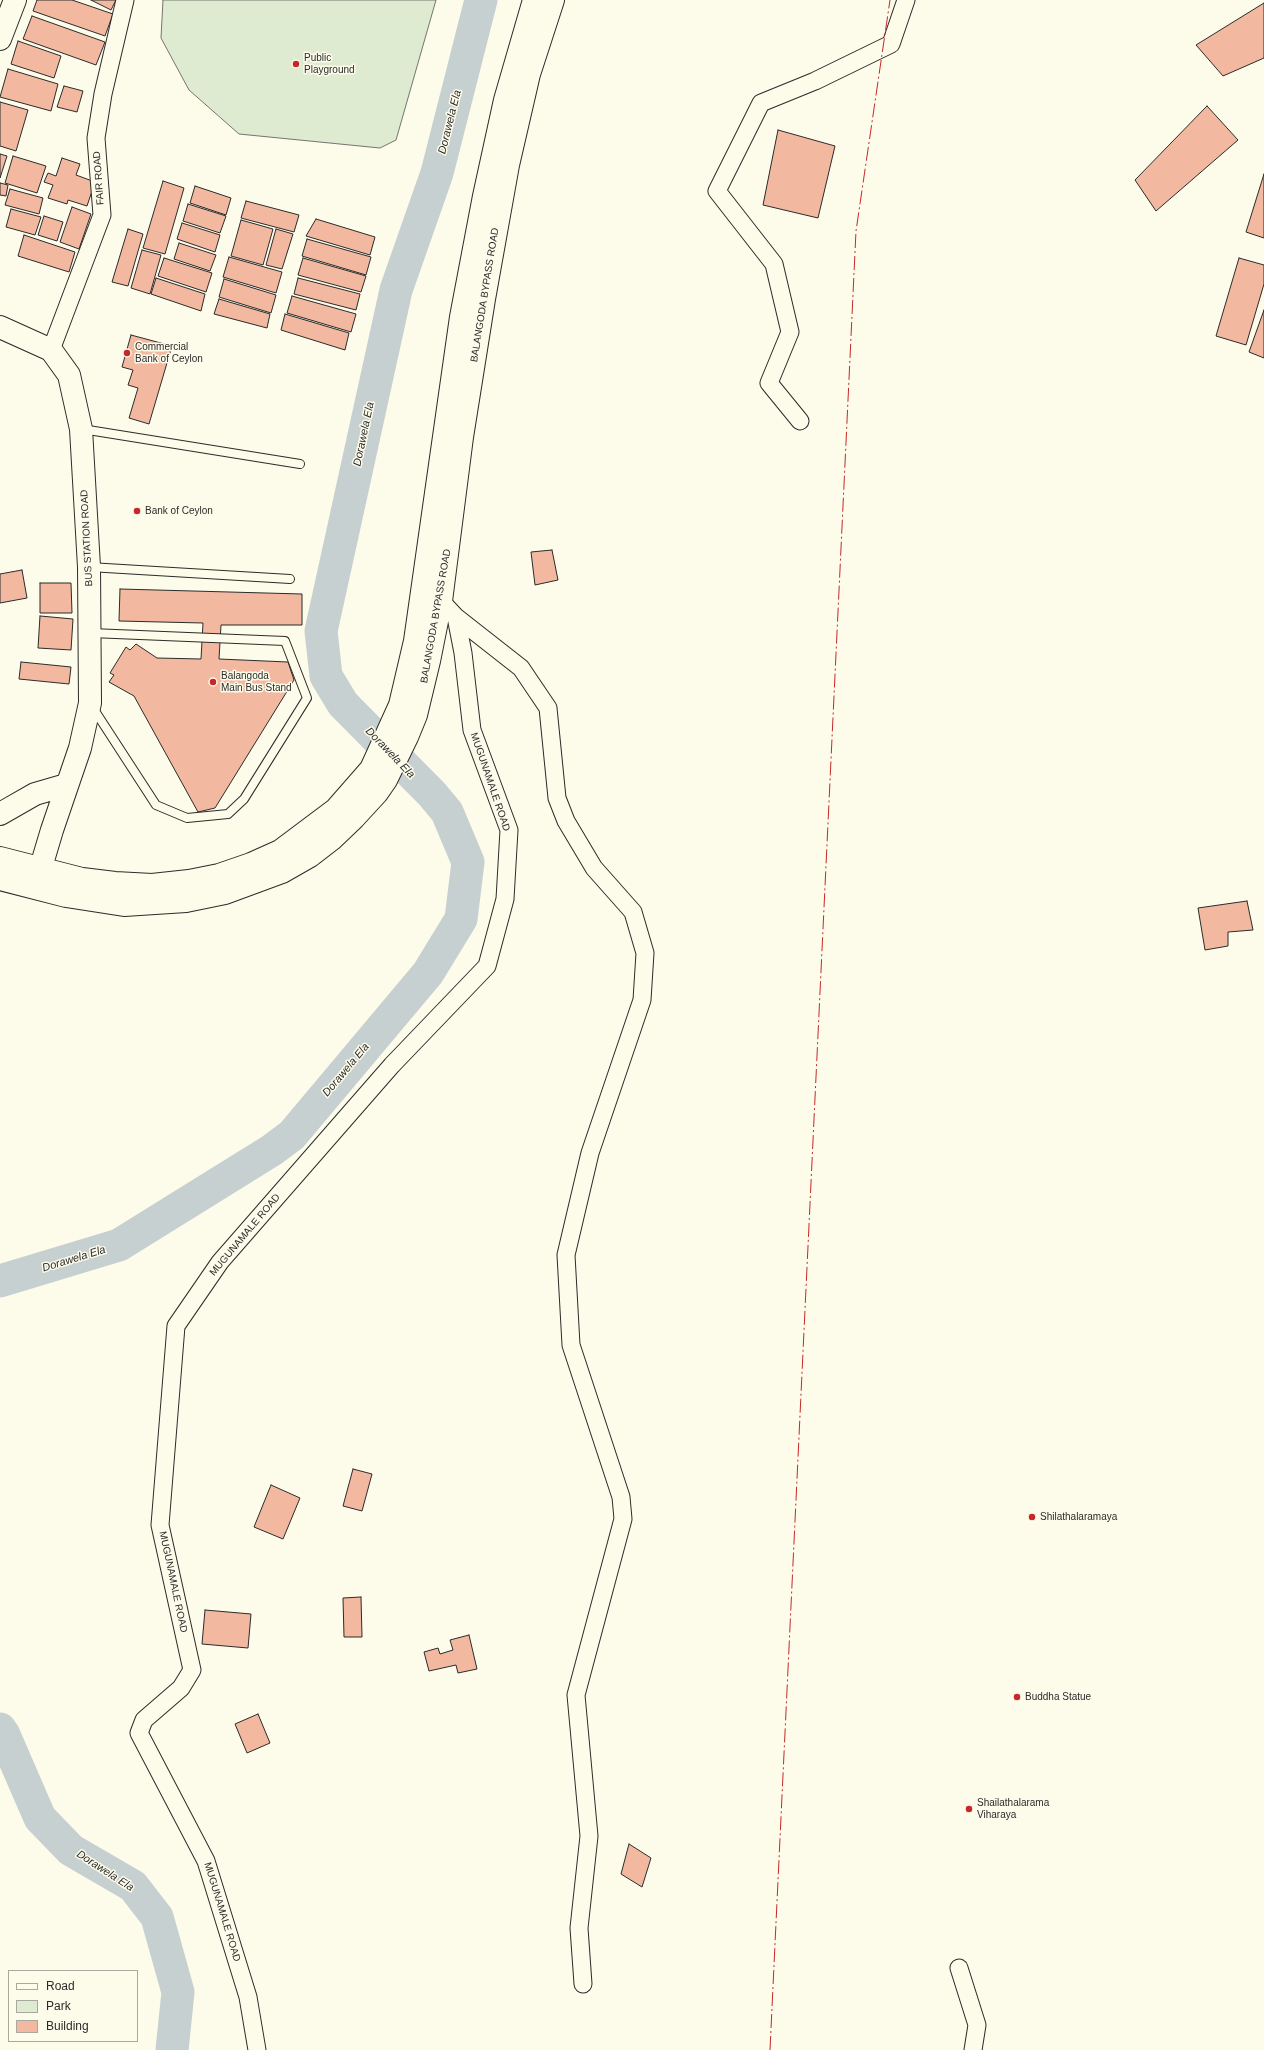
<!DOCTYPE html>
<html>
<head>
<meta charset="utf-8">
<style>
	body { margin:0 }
	#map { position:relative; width:1264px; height:2050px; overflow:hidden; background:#fdfbea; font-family:Arial,sans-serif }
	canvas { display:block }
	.legend { position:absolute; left:8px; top:1970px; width:130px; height:72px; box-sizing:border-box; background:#fdfbea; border:1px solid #a9a89e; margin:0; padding:5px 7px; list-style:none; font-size:12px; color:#2b2b2b }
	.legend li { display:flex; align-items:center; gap:8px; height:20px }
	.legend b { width:20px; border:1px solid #a9a89e }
</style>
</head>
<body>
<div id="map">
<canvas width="1264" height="2050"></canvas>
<ul class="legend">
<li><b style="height:5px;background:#fdfbea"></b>Road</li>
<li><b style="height:11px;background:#deebd1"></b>Park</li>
<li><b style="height:11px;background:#f2b8a0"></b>Building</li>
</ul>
</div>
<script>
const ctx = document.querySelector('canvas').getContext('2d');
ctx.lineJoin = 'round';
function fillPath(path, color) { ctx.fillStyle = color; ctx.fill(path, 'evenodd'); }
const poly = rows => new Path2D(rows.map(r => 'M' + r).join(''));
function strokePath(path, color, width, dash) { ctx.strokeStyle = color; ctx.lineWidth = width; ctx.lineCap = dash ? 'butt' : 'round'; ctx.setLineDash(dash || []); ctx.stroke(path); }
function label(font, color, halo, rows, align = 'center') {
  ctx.font = font + ' Arial,sans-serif'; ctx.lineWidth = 3; ctx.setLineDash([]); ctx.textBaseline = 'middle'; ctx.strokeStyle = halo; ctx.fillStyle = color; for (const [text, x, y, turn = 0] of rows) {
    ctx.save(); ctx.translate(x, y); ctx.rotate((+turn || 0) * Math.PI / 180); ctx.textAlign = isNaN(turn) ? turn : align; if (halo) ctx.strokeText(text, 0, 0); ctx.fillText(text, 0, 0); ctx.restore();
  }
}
const green = poly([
	[163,0,436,0,396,140,380,148,239,134,189,90,161,38,163,0]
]);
fillPath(green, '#deebd1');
strokePath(green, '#74746e', 1);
strokePath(poly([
	[0,1281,119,1245,272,1150,292,1135,428,973,461,919,468,862,447,812,432,794,343,704,326,676,321,631,396,290,437,173,481,0],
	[0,1729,4,1735,40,1818,71,1850,133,1886,157,1917,178,1992,172,2050]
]), '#c7d0d0', 33);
const building = poly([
	[37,0,72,0,113,14,105,36,33,11,37,0],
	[91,0,116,0,111,10,91,0],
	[1264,3,1264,58,1223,76,1196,45,1264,3],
	[32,16,105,42,96,65,23,39,32,16],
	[18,41,61,56,54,78,11,64,18,41],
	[8,69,58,84,51,111,0,97,8,69],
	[64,86,83,91,77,112,57,107,64,86],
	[0,102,28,110,16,151,0,146,0,102],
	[1207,106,1238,140,1156,211,1135,180,1207,106],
	[778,130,835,146,818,218,763,205,778,130],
	[0,154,7,156,0,178,0,154],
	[13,156,46,166,37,193,5,183,13,156],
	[62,158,80,164,76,175,95,182,87,206,68,200,67,204,48,198,53,185,44,182,48,173,56,176,62,158],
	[1264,174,1264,238,1246,232,1264,174],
	[163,181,184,188,165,254,143,248,163,181],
	[0,183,8,185,6,196,0,195,0,183],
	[195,186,231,198,226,215,190,203,195,186],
	[10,189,43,198,39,214,5,205,10,189],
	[246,201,299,215,294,232,241,218,246,201],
	[188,204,226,216,220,233,183,221,188,204],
	[72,207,91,214,79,249,60,242,72,207],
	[11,209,41,217,35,235,6,227,11,209],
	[44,216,63,222,57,241,38,235,44,216],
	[316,219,375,237,370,255,306,236,316,219],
	[241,220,273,229,263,265,231,256,241,220],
	[182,223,220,235,215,252,177,239,182,223],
	[128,229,143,234,128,286,112,282,128,229],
	[276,229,293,234,282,269,266,265,276,229],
	[24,235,75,252,69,272,18,256,24,235],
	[307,239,371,257,366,275,302,256,307,239],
	[179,243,216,255,210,271,174,259,179,243],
	[142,250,161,255,150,294,131,288,142,250],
	[229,257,282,272,276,293,223,277,229,257],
	[164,258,212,273,206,292,158,276,164,258],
	[303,258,366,276,361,292,298,275,303,258],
	[1239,258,1264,265,1264,284,1246,345,1216,336,1239,258],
	[156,278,205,294,201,311,151,294,156,278],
	[298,278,360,294,356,310,294,294,298,278],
	[224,279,276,295,271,313,219,297,224,279],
	[292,296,356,314,351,332,287,313,292,296],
	[219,299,270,314,267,328,214,314,219,299],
	[1264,310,1264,358,1249,352,1264,310],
	[285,314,349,333,345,350,281,330,285,314],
	[131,335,172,346,149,424,129,418,138,388,128,385,133,370,122,367,131,335],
	[552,550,558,580,535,585,531,552,552,550],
	[22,570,27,598,0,603,0,574,22,570],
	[40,583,71,583,72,613,40,613,40,583],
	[120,589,302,594,302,625,221,625,219,659,288,662,294,680,215,808,198,812,134,696,109,682,114,675,110,673,126,647,130,650,136,644,157,658,201,659,203,623,119,621,120,589],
	[40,616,73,619,71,650,38,648,40,616],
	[21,662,71,667,69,684,19,679,21,662],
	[1247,901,1253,930,1228,932,1228,946,1205,950,1198,908,1247,901],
	[353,1469,372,1474,362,1511,343,1506,353,1469],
	[271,1485,300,1498,283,1539,254,1527,271,1485],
	[361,1597,362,1637,344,1637,343,1598,361,1597],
	[205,1610,251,1614,248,1648,202,1644,205,1610],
	[469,1635,477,1669,458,1673,456,1665,429,1671,424,1652,438,1648,440,1654,453,1650,450,1640,469,1635],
	[258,1714,270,1743,247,1753,235,1724,258,1714],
	[629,1844,651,1858,642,1887,621,1874,629,1844]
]);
fillPath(building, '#f2b8a0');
strokePath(building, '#2b2b2b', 1);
const lane = poly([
	[82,429,300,464],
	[89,567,290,579],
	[91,633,285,641,307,698,244,799,228,814,187,818,156,805,93,708]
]);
const street = poly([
	[51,350,102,215,96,138,103,94,125,0],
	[800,421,769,383,790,332,774,264,717,191,761,103,815,81,891,44,906,0],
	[456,617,521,668,548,708,557,798,566,821,594,868,633,912,645,953,642,1000,590,1153,566,1255,571,1345,621,1497,623,1519,576,1695,589,1836,579,1928,583,1984],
	[959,1968,977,2025,973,2050],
	[257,2050,248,1997,206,1861,139,1733,144,1720,181,1688,192,1670,160,1525,176,1326,220,1262,392,1065,487,966,505,899,509,830,472,730,463,653,456,617,441,601]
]);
const secondary = poly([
	[0,327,51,350,69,375,81,429,89,567,90,703,80,748,52,830,35,887],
	[0,814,35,794,66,785]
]);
const primary = poly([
	[0,858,82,879,115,883,152,885,189,881,219,875,251,864,280,851,336,809,371,769,400,705,415,641,461,317,484,196,505,100,534,0],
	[0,879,66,896,124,905,186,901,225,893,282,872,310,856,332,839,354,818,377,793,386,780,407,737,416,715,429,661,441,601,462,437,484,299,508,165,529,74,553,0]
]);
const highway = poly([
	[0,39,15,0]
]);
strokePath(lane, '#2b2b2b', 10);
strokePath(street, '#2b2b2b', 19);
strokePath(secondary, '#2b2b2b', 24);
strokePath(primary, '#2b2b2b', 24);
strokePath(highway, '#2b2b2b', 24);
strokePath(lane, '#fdfbea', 8);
strokePath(street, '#fdfbea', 17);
strokePath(secondary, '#fdfbea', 22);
strokePath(primary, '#fdfbea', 22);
strokePath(highway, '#fdfbea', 22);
strokePath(poly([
	[770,2050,856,231,890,0]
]), '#c62828', 1, [14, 3, 2, 3]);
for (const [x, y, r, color] of [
	[296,64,4,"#c62828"],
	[127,353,4,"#c62828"],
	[137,511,4,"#c62828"],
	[213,682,4,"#c62828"],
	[1032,1517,4,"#c62828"],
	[1017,1697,4,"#c62828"],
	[969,1809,4,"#c62828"]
]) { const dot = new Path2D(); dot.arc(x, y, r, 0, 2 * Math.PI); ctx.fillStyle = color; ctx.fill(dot); strokePath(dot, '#fdfbea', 1.5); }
label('10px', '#2b2b2b', '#fdfbea', [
	["Public",304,58],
	["Playground",304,70],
	["Commercial",135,347],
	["Bank of Ceylon",135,359],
	["Bank of Ceylon",145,511],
	["Balangoda",221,676],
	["Main Bus Stand",221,688],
	["Shilathalaramaya",1040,1517],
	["Buddha Statue",1025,1697],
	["Shailathalarama",977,1803],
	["Viharaya",977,1815]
], 'left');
label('10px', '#2b2b2b', '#fdfbea', [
	["FAIR ROAD",99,178,-94],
	["BALANGODA BYPASS ROAD",485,295,-81],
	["BUS STATION ROAD",87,538,-93],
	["BALANGODA BYPASS ROAD",436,616,-80],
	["MUGUNAMALE ROAD",490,782,71],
	["MUGUNAMALE ROAD",245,1235,-50],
	["MUGUNAMALE ROAD",173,1582,78],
	["MUGUNAMALE ROAD",222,1912,73]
]);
label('italic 11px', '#2b2b2b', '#fdfbea', [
	["Dorawela Ela",450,122,-76],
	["Dorawela Ela",364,434,-78],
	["Dorawela Ela",390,753,46],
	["Dorawela Ela",346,1070,-50],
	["Dorawela Ela",74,1259,-17],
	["Dorawela Ela",105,1871,33]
]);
</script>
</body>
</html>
